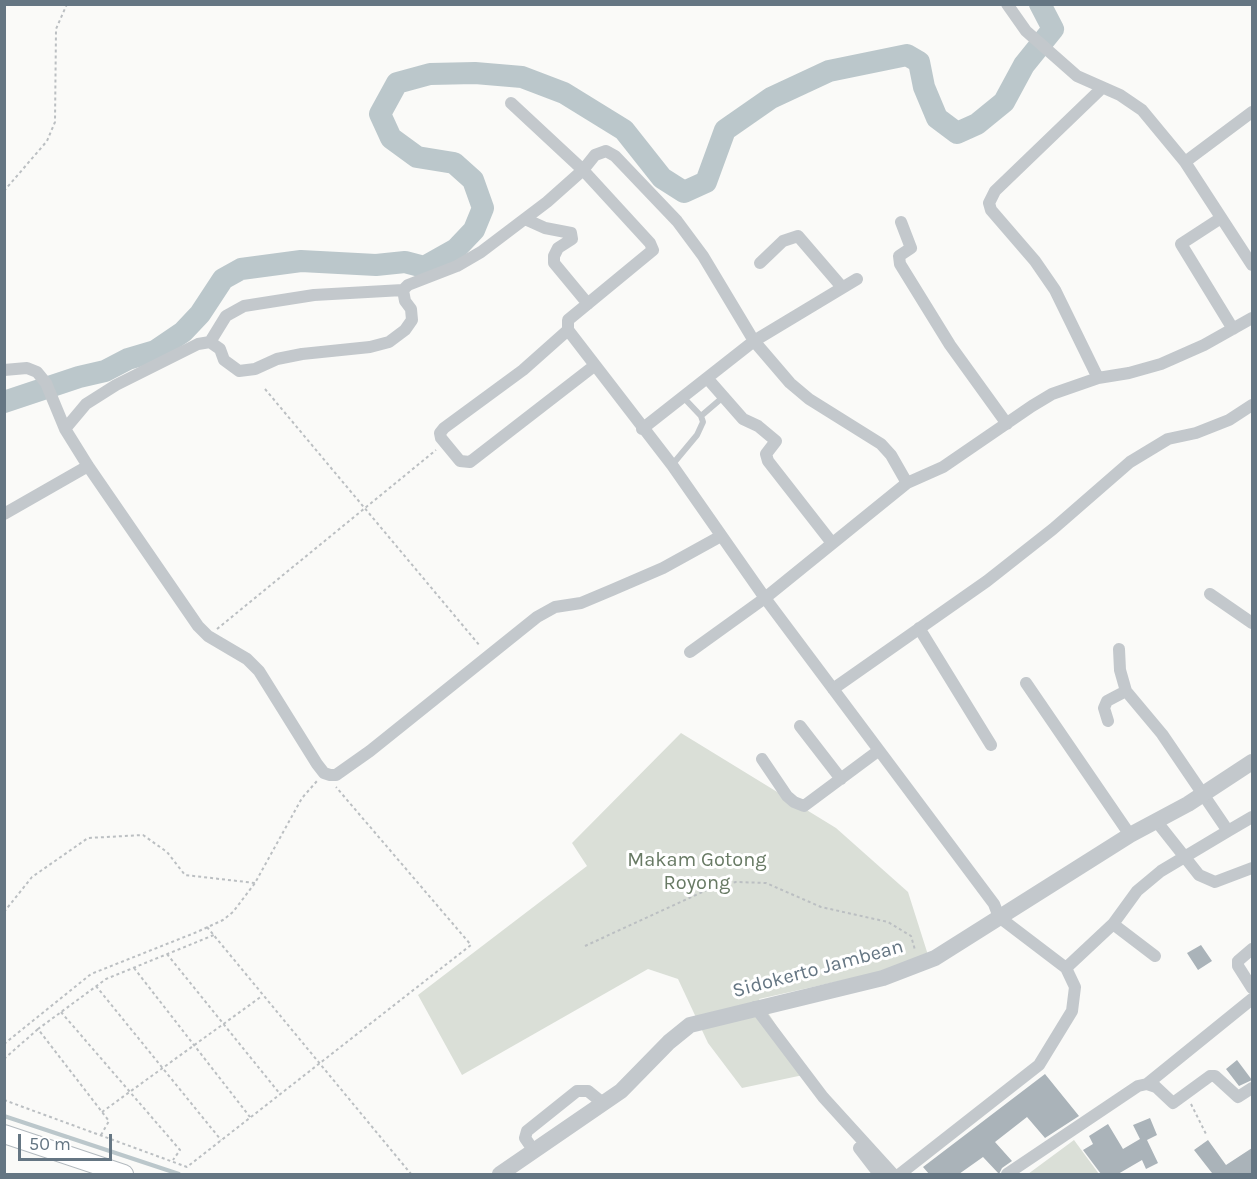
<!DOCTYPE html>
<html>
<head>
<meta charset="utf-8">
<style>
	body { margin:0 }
	#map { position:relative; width:1257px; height:1179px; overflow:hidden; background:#fafaf8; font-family:Karla,sans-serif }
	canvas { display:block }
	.frame { position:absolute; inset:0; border:6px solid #657683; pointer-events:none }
	.scale { position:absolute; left:18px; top:1134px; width:94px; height:27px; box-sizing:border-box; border:3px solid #657683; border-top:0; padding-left:8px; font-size:18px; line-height:21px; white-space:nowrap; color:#657683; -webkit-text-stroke:4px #fff; paint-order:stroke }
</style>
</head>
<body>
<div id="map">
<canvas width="1257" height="1179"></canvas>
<div class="frame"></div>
<div class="scale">50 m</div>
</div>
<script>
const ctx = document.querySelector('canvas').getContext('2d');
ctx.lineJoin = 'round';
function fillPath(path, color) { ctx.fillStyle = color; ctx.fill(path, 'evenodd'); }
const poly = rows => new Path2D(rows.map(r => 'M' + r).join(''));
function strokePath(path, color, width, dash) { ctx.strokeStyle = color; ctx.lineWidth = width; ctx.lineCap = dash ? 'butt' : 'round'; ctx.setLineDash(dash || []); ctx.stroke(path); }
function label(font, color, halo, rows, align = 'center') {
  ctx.font = font + ' Karla,sans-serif'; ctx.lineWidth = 6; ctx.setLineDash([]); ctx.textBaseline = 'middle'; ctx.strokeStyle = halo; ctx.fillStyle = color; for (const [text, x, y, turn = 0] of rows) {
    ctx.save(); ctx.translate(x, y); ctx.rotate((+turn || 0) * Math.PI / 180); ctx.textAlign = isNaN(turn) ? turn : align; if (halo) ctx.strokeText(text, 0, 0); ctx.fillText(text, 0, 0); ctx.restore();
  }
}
fillPath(poly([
	[681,733,836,828,908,892,928,955,884,971,759,999,808,1074,742,1088,708,1043,678,979,648,969,462,1075,418,995,587,866,572,843],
	[1074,1140,1099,1174,1028,1174]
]), '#dadfd7');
strokePath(poly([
	[4,1116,179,1174]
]), '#bbc7cb', 4);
strokePath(poly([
	[4,402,79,377,105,371,128,359,155,351,183,332,200,314,223,279,241,269,301,261,376,265,405,262,424,267,456,249,474,230,483,208,473,180,454,163,417,157,391,138,380,114,397,83,430,74,475,73,522,77,564,93,624,130,662,178,684,192,706,182,725,130,771,98,829,71,907,55,919,62,924,87,937,118,957,133,977,124,1004,102,1024,65,1053,29,1040,4]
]), '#bbc7cb', 22);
fillPath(poly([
	[1201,945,1212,961,1198,970,1187,953],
	[1237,1060,1252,1080,1239,1086,1226,1069],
	[1045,1074,1079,1116,1045,1138,1027,1117,995,1142,1012,1161,1002,1168,999,1174,983,1157,959,1174,929,1174,923,1167],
	[1150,1118,1157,1135,1147,1140,1158,1163,1146,1169,1142,1160,1118,1174,1101,1174,1083,1150,1093,1144,1089,1136,1108,1124,1123,1149,1140,1139,1133,1125],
	[1208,1140,1226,1165,1252,1148,1252,1174,1210,1174,1212,1173,1194,1150]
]), '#aab3b9');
const secondary = poly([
	[4,1134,124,1174]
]);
strokePath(secondary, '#b3babf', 20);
strokePath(poly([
	[4,191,47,141,55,122,56,29,67,4],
	[265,389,480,646],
	[217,629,436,450],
	[4,912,32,877,88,838,143,835,167,852,185,875,255,883],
	[207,927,411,1174],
	[585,946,711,888,736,882,766,883,821,907,888,922,911,936,915,950],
	[167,954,280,1094],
	[134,968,250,1117],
	[96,986,221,1140],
	[61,1012,180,1150,173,1160],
	[4,1044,91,974,197,932,223,920,233,912,255,883,302,798,317,781],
	[4,1059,38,1029],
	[4,1100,187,1167,471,945,336,787],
	[1191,1104,1206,1134],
	[102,1112,262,996],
	[101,1135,109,1121,38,1029,106,979,214,935]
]), '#bbbfc2', 2, [3, 3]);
strokePath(poly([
	[683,397,701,416],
	[672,465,697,435,703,422,701,416,722,398]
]), '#c3c8cc', 6);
strokePath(poly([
	[1007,4,1026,31,1077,76,1120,95,1142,110,1185,162,1252,265],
	[511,103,583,170,650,243,653,250,568,320,568,330,672,465,765,598,994,904,999,917,1066,968,1075,987,1072,1011,1039,1065,900,1174],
	[1185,162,1252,112],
	[1221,218,1181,244,1233,329],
	[525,219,545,228,571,233,572,239,558,248,554,256,554,263,588,304],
	[901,222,911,248,899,256,900,264,950,345,1007,424],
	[760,263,783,241,798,236,841,286],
	[568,330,523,370,444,428,440,433,441,438,460,461,470,462,594,366],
	[210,342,226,316,244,306,314,295,403,290],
	[4,370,27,368,37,372,46,383,65,429,88,466,198,626,208,636,247,659,259,671,317,764,324,773,330,775,336,775,370,751,537,617,555,607,581,603,612,590,663,568,721,536],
	[707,378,743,419,758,426,776,441,766,454,768,461,832,543],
	[1098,378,1055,290,1035,261,991,210,989,203,995,191,1102,88],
	[65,429,86,404,116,385,198,344,210,342,220,349,224,360,239,371,255,369,277,359,302,354,370,347,389,342,405,330,412,320,411,309,405,301,403,290,408,285,457,266,481,252,547,202,583,170,595,155,606,151,615,156,677,221,703,256,754,341,790,383,809,399,881,444,891,455,907,483],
	[642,429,754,341,857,279],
	[4,514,88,466],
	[1210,594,1252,623],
	[919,628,991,745],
	[1119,649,1120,670,1126,691,1162,734,1228,831,1252,817],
	[690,652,765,598,907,483,943,467,1032,406,1052,394,1098,378,1129,373,1161,364,1204,345,1252,318],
	[1026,683,1130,835],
	[833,689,987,581,1053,529,1130,462,1168,439,1196,433,1229,420,1252,405],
	[1108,721,1104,708,1107,701,1126,691],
	[800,726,841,779],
	[762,759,787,796,794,802,804,806,878,751],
	[1157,822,1199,875,1215,882,1252,868],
	[1113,924,1155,956],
	[1252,949,1238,961,1238,966,1252,988],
	[1066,968,1113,924,1137,891,1161,871,1228,831],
	[755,1007,823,1097,893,1174],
	[1147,1084,1252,999],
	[859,1148,879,1174],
	[534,1151,525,1138,527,1131,577,1091,588,1091,604,1104],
	[1007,1174,1138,1086,1147,1084,1156,1087,1173,1103,1210,1076,1215,1076,1238,1097,1252,1088]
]), '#c3c8cc', 12);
strokePath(poly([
	[500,1174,621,1091,669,1042,690,1025,883,978,935,958,1130,835,1188,804,1252,762]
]), '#c3c8cc', 16);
strokePath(secondary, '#fff', 18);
label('20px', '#687a64', '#fff', [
	["Makam Gotong",697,860],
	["Royong",697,883]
]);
label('20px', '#657683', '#fff', [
	["Sidokerto Jambean",818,969,-15]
]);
</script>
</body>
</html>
